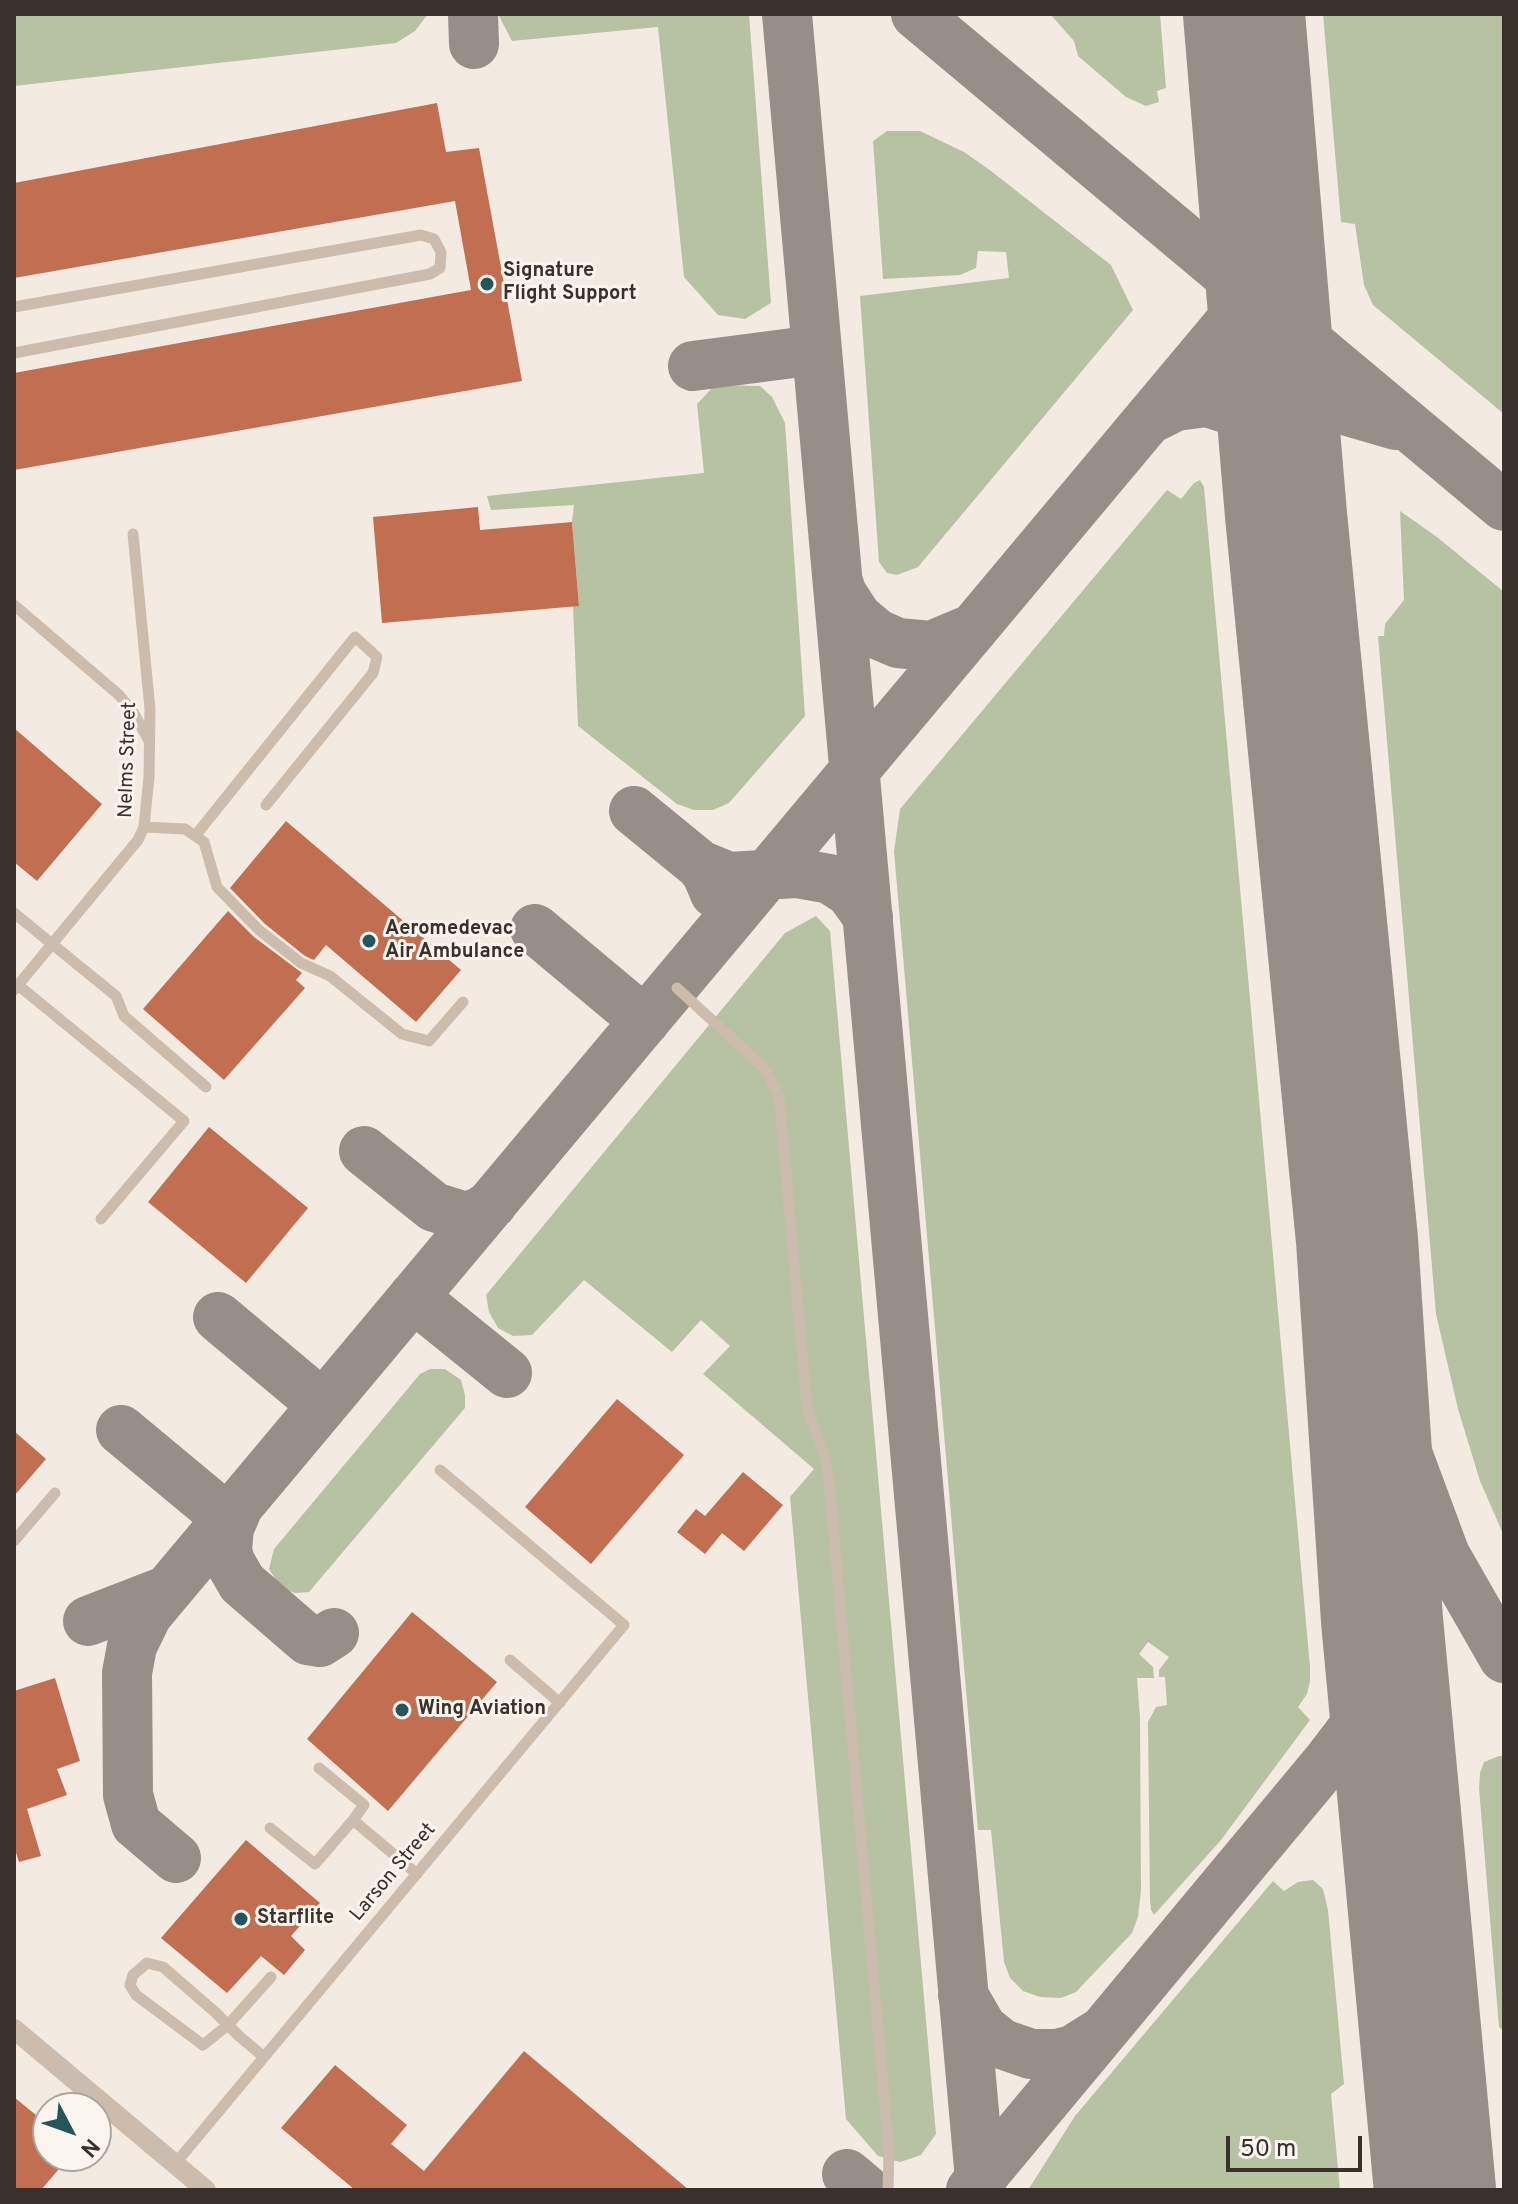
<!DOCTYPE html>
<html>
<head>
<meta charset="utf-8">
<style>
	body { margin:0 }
	#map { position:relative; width:1518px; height:2204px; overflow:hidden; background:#f3ebe2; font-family:Overpass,sans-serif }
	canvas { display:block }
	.frame { position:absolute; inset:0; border:16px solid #3a302c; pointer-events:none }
	.north { position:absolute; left:32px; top:2092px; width:80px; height:80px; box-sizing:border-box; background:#faf5ee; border:2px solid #ada6a0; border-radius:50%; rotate:131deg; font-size:22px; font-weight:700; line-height:32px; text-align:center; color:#3a302c }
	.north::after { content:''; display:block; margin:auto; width:28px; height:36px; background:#22565b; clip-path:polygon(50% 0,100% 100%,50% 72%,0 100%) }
	.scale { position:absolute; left:1226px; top:2136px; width:136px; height:36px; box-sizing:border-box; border:4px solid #3a302c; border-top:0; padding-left:10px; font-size:24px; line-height:28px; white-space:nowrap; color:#3a302c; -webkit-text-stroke:6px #faf5ee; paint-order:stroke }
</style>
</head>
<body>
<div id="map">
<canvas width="1518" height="2204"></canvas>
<div class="frame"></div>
<div class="north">N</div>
<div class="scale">50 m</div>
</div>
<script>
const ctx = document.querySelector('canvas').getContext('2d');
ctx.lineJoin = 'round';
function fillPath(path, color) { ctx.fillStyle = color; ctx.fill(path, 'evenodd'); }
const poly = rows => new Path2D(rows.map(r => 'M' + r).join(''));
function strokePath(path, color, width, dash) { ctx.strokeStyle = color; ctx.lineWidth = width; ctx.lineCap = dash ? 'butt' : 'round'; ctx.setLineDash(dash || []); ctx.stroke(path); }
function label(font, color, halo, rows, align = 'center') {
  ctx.font = font + ' Overpass,sans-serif'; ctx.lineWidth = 6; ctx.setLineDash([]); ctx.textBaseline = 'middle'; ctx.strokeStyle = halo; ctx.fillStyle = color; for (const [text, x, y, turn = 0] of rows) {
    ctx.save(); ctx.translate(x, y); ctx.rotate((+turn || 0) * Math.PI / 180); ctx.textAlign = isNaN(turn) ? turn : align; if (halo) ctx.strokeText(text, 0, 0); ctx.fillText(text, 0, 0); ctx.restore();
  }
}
fillPath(poly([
	[14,14,428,14,415,31,396,43,14,86],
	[498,14,749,14,771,303,745,319,718,315,684,277,658,27,512,41],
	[1050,14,1160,14,1166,88,1157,91,1159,102,1146,106,1126,97,1078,56,1074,41],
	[1323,14,1504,14,1504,414,1373,305,1364,285,1355,224,1341,222],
	[887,131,920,131,964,152,991,171,1111,265,1133,310,918,567,897,575,887,573,879,562,860,296,1009,278,1006,252,978,251,976,268,960,275,883,279,873,141],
	[715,385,760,386,772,397,785,423,805,716,729,803,713,810,694,810,677,804,578,726,573,606,579,605,572,522,574,505,491,510,487,496,704,473,697,404],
	[1200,480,1204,487,1310,1667,1310,1681,1307,1694,1298,1707,1310,1720,1221,1840,1154,1915,1151,1910,1150,1901,1148,1722,1156,1707,1167,1705,1165,1677,1159,1677,1159,1670,1169,1657,1148,1642,1139,1654,1153,1667,1154,1678,1137,1678,1140,1718,1141,1890,1138,1917,1132,1933,1076,1992,1061,1998,1040,1997,1023,1991,1010,1978,1004,1962,991,1830,978,1830,894,851,900,809,1167,490,1181,499,1194,483],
	[1400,511,1437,537,1504,592,1504,1536,1480,1481,1458,1409,1436,1314,1378,636,1384,636,1385,624,1404,600],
	[816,916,830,931,936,2134,921,2155,900,2162,878,2156,846,2119,790,1497,814,1469,703,1374,730,1346,701,1320,672,1352,584,1280,532,1335,513,1336,498,1328,489,1312,486,1295,785,933],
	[430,1369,445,1369,461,1380,465,1395,465,1408,309,1592,295,1593,281,1588,269,1569,274,1549,420,1374],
	[1499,1756,1504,1756,1504,2031,1499,2027,1479,1788,1480,1773,1484,1762],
	[1313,1880,1323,1889,1328,1910,1344,2084,1331,2094,1340,2190,1028,2190,1075,2116,1273,1881,1284,1891,1298,1882]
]), '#b7c2a2');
strokePath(poly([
	[473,14,474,44],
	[787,14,981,2190],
	[916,14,1504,506],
	[693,366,816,350],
	[1210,403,1241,413,1267,435,1278,454,1286,515],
	[1148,420,1176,406,1207,402,1256,401,1334,407,1396,425],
	[838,582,842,594,857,617,877,634,898,643,931,646,974,628],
	[634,811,700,865,707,874,715,893],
	[700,865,729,877,796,873,830,879,850,892,868,917],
	[535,929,645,1021],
	[364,1151,434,1207,466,1217,480,1212,492,1204],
	[1357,1240,1403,1442,1445,1555,1504,1658],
	[413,1297,507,1373],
	[218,1317,323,1405],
	[121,1430,228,1519],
	[238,1507,229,1528,227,1550,230,1562,242,1583,308,1640,320,1642,334,1633],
	[88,1621,168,1590],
	[176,1858,136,1824,128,1795,127,1673,132,1646,147,1615,1241,309,1252,294,1259,269,1262,226],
	[963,1995,982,2028,1002,2044,1031,2054,1057,2054,1073,2050,1100,2033],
	[847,2174,866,2190],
	[971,2190,1328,1761,1354,1727,1365,1705,1378,1661,1382,1620]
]), '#968e87', 50);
strokePath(poly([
	[1244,14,1286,515,1357,1240,1382,1620,1435,2190]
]), '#968e87', 122);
fillPath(poly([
	[437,103,446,152,479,148,522,381,14,470,14,373,471,290,455,201,14,278,14,183],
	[478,507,480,530,572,522,579,606,382,623,373,517],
	[14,728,102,804,37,881,14,862],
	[286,821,461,970,416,1022,326,945,314,960,305,956,265,924,230,888],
	[228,911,254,937,302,973,296,980,305,988,224,1080,143,1009],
	[209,1127,308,1208,246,1283,148,1202],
	[617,1399,684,1455,591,1564,525,1507],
	[14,1431,46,1459,14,1496],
	[743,1472,783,1505,744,1551,722,1533,705,1554,677,1532,696,1509,705,1516],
	[412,1612,497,1682,388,1811,307,1739],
	[55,1678,80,1761,57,1769,67,1795,27,1809,41,1856,19,1862,14,1846,14,1691],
	[246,1840,320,1903,291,1936,305,1950,284,1975,261,1956,227,1993,161,1938],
	[524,2051,689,2190,355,2190,281,2128,335,2065,407,2125,391,2144,424,2171],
	[14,2097,48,2125,48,2156,70,2156,41,2190,14,2190]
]), '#c26e51');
strokePath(poly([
	[14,307,421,235,434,239,441,252,440,268,430,274,14,353],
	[14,605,119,695,133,712,148,739],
	[144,827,185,829,204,842,217,887,259,930,301,963,330,976,402,1034,429,1041,463,1002],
	[195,836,355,637,377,657,373,673,266,805],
	[14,913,116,996,124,1016,206,1087],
	[18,985,184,1121,101,1219],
	[677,988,765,1069,779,1095,807,1407,826,1461,830,1493,889,2151,888,2190],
	[14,990,138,840,144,827,149,777,150,709,133,534],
	[14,1541,55,1493],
	[510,1660,560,1703],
	[319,1768,364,1805,353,1820,417,1874],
	[270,1828,315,1864,353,1820],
	[264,2057,239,2036,215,2012,163,1967,147,1963,133,1975,130,1985,136,1995,203,2045,228,2025,271,1977],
	[175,2164,624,1625,440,1470]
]), '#cbbcad', 11);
strokePath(poly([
	[14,2029,206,2190]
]), '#cbbcad', 20);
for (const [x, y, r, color] of [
	[487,284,8,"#22565b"],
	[369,941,8,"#22565b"],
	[402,1710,8,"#22565b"],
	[241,1919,8,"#22565b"]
]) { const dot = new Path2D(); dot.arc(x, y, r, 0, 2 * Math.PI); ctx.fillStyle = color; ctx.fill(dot); strokePath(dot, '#faf5ee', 3); }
label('bold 20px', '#3a302c', '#faf5ee', [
	["Signature",503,272],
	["Flight Support",503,295],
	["Aeromedevac",385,930],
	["Air Ambulance",385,953],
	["Wing Aviation",418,1710],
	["Starflite",257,1919]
], 'left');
label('20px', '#3a302c', '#faf5ee', [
	["Nelms Street",129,760,-88],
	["Larson Street",394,1873,-50]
]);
</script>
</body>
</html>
